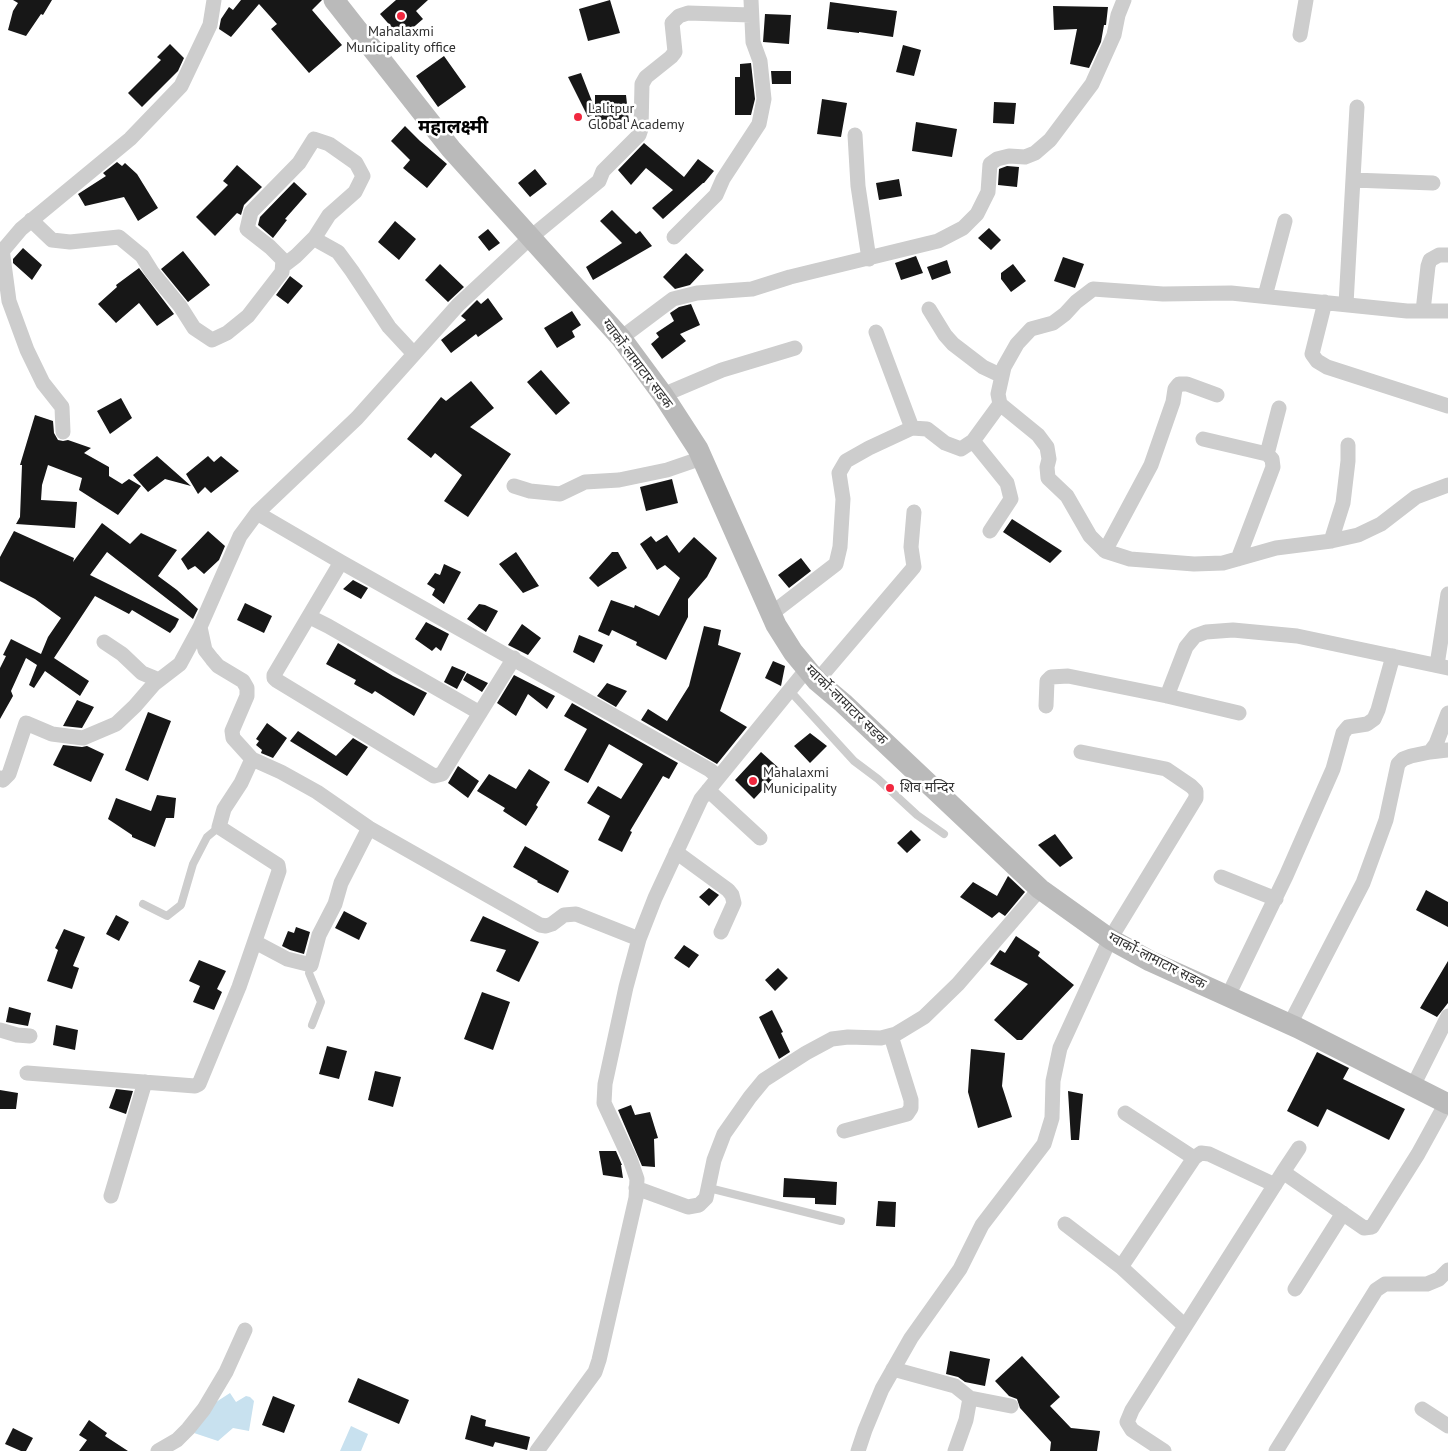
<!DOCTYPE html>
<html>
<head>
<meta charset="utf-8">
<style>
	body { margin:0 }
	canvas { display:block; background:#fff }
</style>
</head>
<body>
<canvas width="1448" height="1451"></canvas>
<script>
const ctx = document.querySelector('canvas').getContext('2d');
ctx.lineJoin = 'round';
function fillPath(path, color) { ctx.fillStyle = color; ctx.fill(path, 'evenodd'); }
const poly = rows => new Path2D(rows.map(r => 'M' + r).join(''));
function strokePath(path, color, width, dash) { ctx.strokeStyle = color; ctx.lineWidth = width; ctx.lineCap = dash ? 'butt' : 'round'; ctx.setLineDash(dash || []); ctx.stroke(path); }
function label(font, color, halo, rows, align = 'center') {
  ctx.font = font + ' "PT Sans","Noto Sans Devanagari",sans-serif'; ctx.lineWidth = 5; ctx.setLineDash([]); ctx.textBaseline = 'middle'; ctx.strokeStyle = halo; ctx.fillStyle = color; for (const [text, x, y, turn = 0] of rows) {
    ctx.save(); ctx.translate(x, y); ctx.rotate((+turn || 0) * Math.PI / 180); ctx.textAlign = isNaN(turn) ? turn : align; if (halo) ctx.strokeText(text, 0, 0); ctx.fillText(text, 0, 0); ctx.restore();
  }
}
fillPath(poly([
	[230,1393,236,1402,246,1396,250,1397,254,1401,249,1431,233,1428,218,1441,194,1433,213,1404],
	[351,1426,368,1434,361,1451,340,1451]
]), '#c8e1ef');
fillPath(poly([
	[13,0,52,0,43,15,41,14,26,36,8,30,13,11,18,3],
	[241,0,322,0,312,10,342,45,309,73,271,29,277,24,259,4,231,37,219,29,221,19,229,7,233,10],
	[396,0,428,0,416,11,423,19,401,38,380,14],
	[610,0,620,33,588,41,579,9],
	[830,2,897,11,893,37,859,32,859,33,827,29],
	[1053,6,1108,7,1106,25,1104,25,1101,42,1089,68,1070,64,1077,29,1054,30],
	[765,14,791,15,789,44,763,42],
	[170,44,184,58,178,71,142,107,128,93,161,60,157,57],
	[903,45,921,50,914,76,896,72],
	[444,56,466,87,438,107,416,76],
	[751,63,755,99,751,115,735,115,735,77,740,77,740,64],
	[771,71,791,71,791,84,772,84],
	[581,73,595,109,595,95,626,95,629,122,595,124,595,114,588,117,568,77],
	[822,99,847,103,841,137,817,134],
	[994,102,1016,103,1014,124,993,123],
	[916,122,957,129,952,157,912,151],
	[405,126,420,141,447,164,427,188,403,168,410,160,391,141],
	[644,143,684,177,698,159,714,171,704,183,703,183,663,219,652,208,673,190,646,168,631,185,618,170],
	[117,162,122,166,125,163,137,174,158,208,138,221,124,197,85,206,78,194,106,176,103,173],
	[237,165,262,187,244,205,241,215,237,213,215,236,196,217,228,185,223,181],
	[1007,166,1019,167,1017,187,998,185,999,169],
	[535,169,547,184,530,197,518,183],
	[899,179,902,196,879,200,876,183],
	[294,182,307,194,285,219,287,220,273,238,258,225,260,217],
	[612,210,636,234,640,231,652,246,593,280,586,267,622,243,600,221],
	[395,221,416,239,399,260,378,242],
	[989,228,1001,240,991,250,978,238],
	[488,229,500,243,489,251,478,237],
	[23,248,42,265,32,280,13,263,13,259],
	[183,251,210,285,188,302,161,269],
	[686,253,704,270,690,285,675,289,663,277],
	[916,256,923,273,901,280,895,263],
	[1063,257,1084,264,1075,288,1054,281],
	[947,260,951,273,932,280,927,267],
	[440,264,464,287,448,302,425,280],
	[1013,264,1026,281,1011,292,1001,279,1001,273],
	[139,268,174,314,157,326,139,303,116,323,98,304,117,287,116,285],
	[290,276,303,286,288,304,276,295],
	[488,298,503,319,478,337,476,334,451,353,441,340,466,320,461,316,477,300,481,304],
	[691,304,700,325,680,334,686,341,662,359,651,344,659,337,656,333,674,321,670,313,679,307],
	[572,311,581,325,572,331,575,337,557,348,544,328],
	[541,370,570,403,556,415,527,382],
	[471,381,494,408,470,427,511,454,468,517,444,501,462,475,435,453,431,458,407,439,441,397,446,401],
	[121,398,132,418,110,434,97,411],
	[35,415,53,421,54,433,58,440,63,441,68,440,91,448,84,453,109,467,109,476,122,484,129,479,141,486,118,515,79,490,82,478,48,465,42,485,41,500,77,502,75,528,16,524,20,517,22,465,20,465],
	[157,456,191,486,165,479,148,492,133,475],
	[208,456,214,462,221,456,239,471,211,493,205,487,198,494,186,474],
	[672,479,678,503,646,511,640,487],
	[1012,519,1062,551,1050,563,1003,532],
	[102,523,130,544,141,533,177,550,158,576,177,590,198,609,193,619,107,552,90,575,179,619,175,627,170,633,132,610,129,614,95,596,54,658,89,681,80,696,45,671,34,688,29,685,37,665,26,658,11,691,13,696,0,719,0,668,6,656,3,655,11,639,41,654,48,637,61,618,35,599,0,581,0,557,14,531,74,558,73,562],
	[208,531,225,546,219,560,204,574,195,566,188,570,181,559],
	[667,535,679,553,694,537,717,558,707,577,688,599,688,617,666,660,636,645,637,642,612,630,609,636,598,631,611,600,634,608,635,605,659,616,680,578,665,565,657,570,640,544,651,536,656,542],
	[516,552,539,586,523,593,499,564],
	[612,552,618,552,627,568,598,587,589,578],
	[801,558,811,571,789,588,778,575],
	[444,564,461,572,444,604,432,595,435,589,427,584,435,573,440,575],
	[353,580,368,588,361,599,343,589],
	[245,603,272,616,264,633,237,620],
	[479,604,485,605,498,611,486,632,467,619],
	[426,622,449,634,441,651,436,647,432,651,415,639],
	[522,624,541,638,528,655,508,645],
	[704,626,721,630,718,645,741,653,720,711,747,727,717,764,641,720,648,709,667,721,689,686],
	[579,635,603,645,594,663,573,652],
	[338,643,393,676,427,693,414,716,375,691,372,694,354,684,356,680,326,664],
	[773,661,785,666,781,686,765,678],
	[452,666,466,672,457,689,444,682],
	[467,673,488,683,482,692,463,680],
	[514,675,555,696,547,709,528,694,516,716,497,703],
	[607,683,627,691,616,707,597,696],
	[77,700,94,707,82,728,63,726],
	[572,703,678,763,669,779,663,776,630,831,632,832,622,852,598,840,610,816,587,803,598,786,621,799,643,764,609,744,588,783,564,770,587,729,564,716],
	[148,712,171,721,148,781,125,770],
	[267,723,287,738,273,758,261,753,262,750,256,745,259,741,256,739],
	[298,731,336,756,353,738,368,747,347,776,290,741],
	[810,733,827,746,810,763,794,746],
	[63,745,82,747,87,746,104,754,91,782,53,765],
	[761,752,781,770,754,799,735,780],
	[458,766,479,781,468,798,448,783],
	[529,769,550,782,536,805,538,807,526,826,503,811,505,808,477,791,489,774,516,789],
	[157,795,176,798,174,818,166,818,155,847,132,837,132,835,108,819,116,798,151,811],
	[911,830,921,840,907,853,897,843],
	[1055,834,1073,858,1060,867,1038,845],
	[525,846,569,871,558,893,537,882,538,881,513,867],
	[1008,876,1025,892,1005,916,999,912,992,918,960,897,973,882,997,896],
	[709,888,719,895,709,906,699,897],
	[1426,890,1448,902,1448,927,1416,910],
	[344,911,367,923,359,940,335,928],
	[116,915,129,922,119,941,106,934],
	[483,916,539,942,519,982,496,971,506,950,470,941],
	[296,927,310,932,304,954,290,950,282,946,288,931,294,933],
	[64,929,85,937,73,966,79,968,72,989,47,981,58,950,55,948],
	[1016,936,1040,952,1038,956,1074,985,1022,1040,1017,1040,994,1020,1028,984,990,964,1000,950,1005,953],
	[684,945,699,955,689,968,674,958],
	[199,960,226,971,217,989,222,992,214,1010,193,1002,200,986,189,981],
	[1448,961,1448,1003,1437,1017,1420,1008],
	[778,968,788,978,775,991,765,980],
	[482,992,510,1002,493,1050,464,1039],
	[9,1007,31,1013,28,1026,6,1022],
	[772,1010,783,1032,781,1033,790,1052,779,1059,759,1017],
	[56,1025,78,1030,75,1050,53,1045],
	[327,1046,347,1051,339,1079,319,1074],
	[971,1049,1005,1053,1002,1086,1012,1117,978,1128,968,1092],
	[1317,1052,1349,1068,1343,1079,1405,1109,1389,1140,1327,1109,1318,1127,1287,1111],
	[375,1071,401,1077,393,1107,368,1100],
	[116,1089,133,1091,126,1114,109,1108],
	[0,1090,18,1093,16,1109,0,1109],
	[1068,1091,1083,1094,1079,1140,1071,1140],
	[631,1105,635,1115,650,1112,658,1138,654,1139,655,1167,642,1166,618,1110],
	[599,1151,616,1151,622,1165,621,1165,623,1178,603,1175],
	[784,1178,837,1182,836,1205,815,1204,815,1198,783,1197],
	[878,1201,896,1202,895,1227,876,1226],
	[950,1351,990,1359,985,1386,965,1382,958,1377,946,1374],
	[1022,1356,1060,1397,1050,1406,1071,1428,1100,1431,1097,1451,1050,1451,1051,1442,1020,1408,1017,1399,1009,1396,995,1381],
	[358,1378,409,1400,399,1424,348,1402],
	[273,1396,295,1405,284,1433,262,1425],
	[471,1415,486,1420,485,1426,530,1437,527,1450,495,1442,493,1447,465,1439],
	[89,1420,107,1433,105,1436,128,1451,79,1451,87,1440,79,1435],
	[13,1428,33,1438,26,1451,21,1451,5,1444]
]), '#171717');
strokePath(poly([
	[790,691,854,761,878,779,917,815,944,834],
	[143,904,167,916,181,905,193,864,207,837,219,827],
	[311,965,309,973,321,1002,312,1025],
	[709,1188,841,1221]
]), '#cdcdcd', 8);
strokePath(poly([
	[1300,35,1306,0],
	[855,135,858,186,869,259],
	[1353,180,1433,183],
	[31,220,52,240,70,242,119,237,142,256,152,272,180,306,194,328,212,340,227,333,248,316,282,272,283,260,270,247,247,229,251,212,299,163,314,139,329,144,356,163,363,176,355,192,329,215,315,237,296,256,283,266],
	[315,237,320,242,338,252,352,271,389,327,414,354],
	[674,237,716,195,723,179,759,124,764,99,760,61,753,42,751,0],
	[2,249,9,301,27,350,43,383,62,407,63,432],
	[0,254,21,229,130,139,181,86,210,25,214,0],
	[1265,296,1285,221],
	[1325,302,1312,354,1317,361,1327,367,1448,406],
	[1346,304,1357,107],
	[929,309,945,335,953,344,983,367,1002,376],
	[1423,311,1428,266,1430,260,1439,255,1448,255],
	[1448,311,1407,311,1231,293,1163,294,1093,289,1076,302,1065,314,1053,323,1031,329,1017,344,1004,367,998,394,1000,404,1038,435,1047,447,1049,459,1047,467,1048,478,1067,496,1090,536,1105,551,1130,559,1194,564,1223,563,1276,548,1331,541,1358,535,1381,524,1416,497,1448,485],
	[876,332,912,428],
	[621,338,673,299,697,293,752,289,790,277,938,241,963,228,977,214,988,192,990,164,997,159,1009,156,1025,157,1035,153,1050,140,1092,84,1114,35,1118,15,1124,0],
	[663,395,722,370,795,348],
	[1203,439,1267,454],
	[973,441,1007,483,1011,499,990,531],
	[514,486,530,491,560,494,585,482,619,480,667,470,702,458],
	[257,513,341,562,710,770,718,777],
	[1331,541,1343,503,1348,461,1348,445],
	[1105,551,1151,465,1173,402,1175,389,1179,384,1187,384,1217,395],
	[1238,559,1273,467,1272,459,1267,454,1279,408],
	[341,562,274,675,274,678,276,680,434,776,442,774,514,658],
	[771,614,836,564,840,547,843,499,839,473,846,461,869,448,912,428,927,429,945,443,961,449,973,441,1000,404],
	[310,617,328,626,480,713],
	[200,627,205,650,212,659,218,666,243,681,247,688,247,696,232,731,233,738,252,759,281,772,317,792,369,828,540,925,546,926,552,924,564,915,576,914,639,939],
	[104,642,122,654,142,673,159,680],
	[1437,665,1448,594],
	[817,681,914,567,911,547,914,512],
	[1167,696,1186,647,1195,636,1206,632,1233,630,1297,636,1448,668],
	[1046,706,1047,681,1051,677,1068,676,1167,696,1239,713],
	[1430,752,1448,750],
	[0,778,3,780,9,774,26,723,52,734,83,738,116,724,135,706,154,684,180,664,200,627,240,536,257,513,357,418,458,305,531,237,599,181,603,171,639,135,641,129,642,84,646,77,671,57,675,52,672,23,679,16,688,13,751,15],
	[708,790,760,838],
	[676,852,728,890,732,895,734,903,721,932],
	[1221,877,1276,899],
	[255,942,287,959,311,965,319,935,335,904,341,883,369,828],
	[1228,996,1286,876,1333,769,1343,733,1348,727,1367,724,1374,719,1378,710,1393,656],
	[1290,1024,1363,883,1386,820,1398,764,1403,759,1411,756,1430,752,1436,744,1448,713],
	[0,1030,17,1035,30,1036],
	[27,1073,195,1086,199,1084,239,987,279,871,278,865,219,827,224,809,241,783,252,759],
	[1413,1086,1448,1016],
	[1125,1113,1194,1158],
	[844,1131,907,1114,911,1108,911,1100,891,1036],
	[1283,1172,1299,1148],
	[636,1188,688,1207,699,1205,706,1198,714,1160,724,1134,750,1097,764,1080,806,1053,832,1039,848,1037,881,1038,896,1034,924,1017,958,984,1040,889],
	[111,1196,145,1082],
	[1065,1224,1121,1267,1185,1326],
	[1121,1267,1194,1158,1201,1153,1209,1154,1275,1185],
	[1295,1289,1343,1213],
	[893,1369,955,1386,970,1398,1011,1406],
	[1422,1409,1448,1426],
	[158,1451,177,1440,188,1429,204,1409,226,1372,245,1330],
	[537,1451,595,1372,599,1360,636,1198,637,1179,630,1159,604,1103,605,1084,626,987,639,939,655,898,701,799,807,669],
	[858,1451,865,1430,882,1389,911,1338,960,1269,982,1225,1044,1144,1052,1118,1053,1081,1060,1048,1110,939,1196,798,1196,791,1191,786,1166,769,1081,752],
	[955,1451,966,1420,970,1398],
	[1164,1451,1132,1430,1127,1422,1132,1410,1283,1172,1364,1228,1372,1227,1418,1154,1446,1103],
	[1276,1451,1376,1290,1385,1284,1427,1284,1439,1279,1448,1270]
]), '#cdcdcd', 15);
strokePath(poly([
	[334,0,451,149,621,338,663,395,698,449,776,625,793,652,817,681,843,703,1040,889,1110,939,1150,961,1298,1028,1448,1104]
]), '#bababa', 21);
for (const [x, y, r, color] of [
	[401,16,5,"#f1283f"],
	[578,117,5,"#f1283f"],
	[753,781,5,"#f1283f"],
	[890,788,5,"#f1283f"]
]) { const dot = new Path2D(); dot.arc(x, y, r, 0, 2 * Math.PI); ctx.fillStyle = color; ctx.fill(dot); strokePath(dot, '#fff', 2); }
label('14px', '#303030', '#fff', [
	["Mahalaxmi",401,32,"center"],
	["Municipality office",401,48,"center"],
	["Lalitpur",588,109],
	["Global Academy",588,125],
	["Mahalaxmi",763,773],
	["Municipality",763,789],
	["शिव मन्दिर",900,788]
], 'left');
label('14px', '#303030', '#fff', [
	["ग्वार्को-लामाटार सडक",637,364,53],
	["ग्वार्को-लामाटार सडक",846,705,44],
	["ग्वार्को-लामाटार सडक",1157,961,27]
]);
label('bold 19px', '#000', '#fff', [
	["महालक्ष्मी",453,128]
]);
</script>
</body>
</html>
